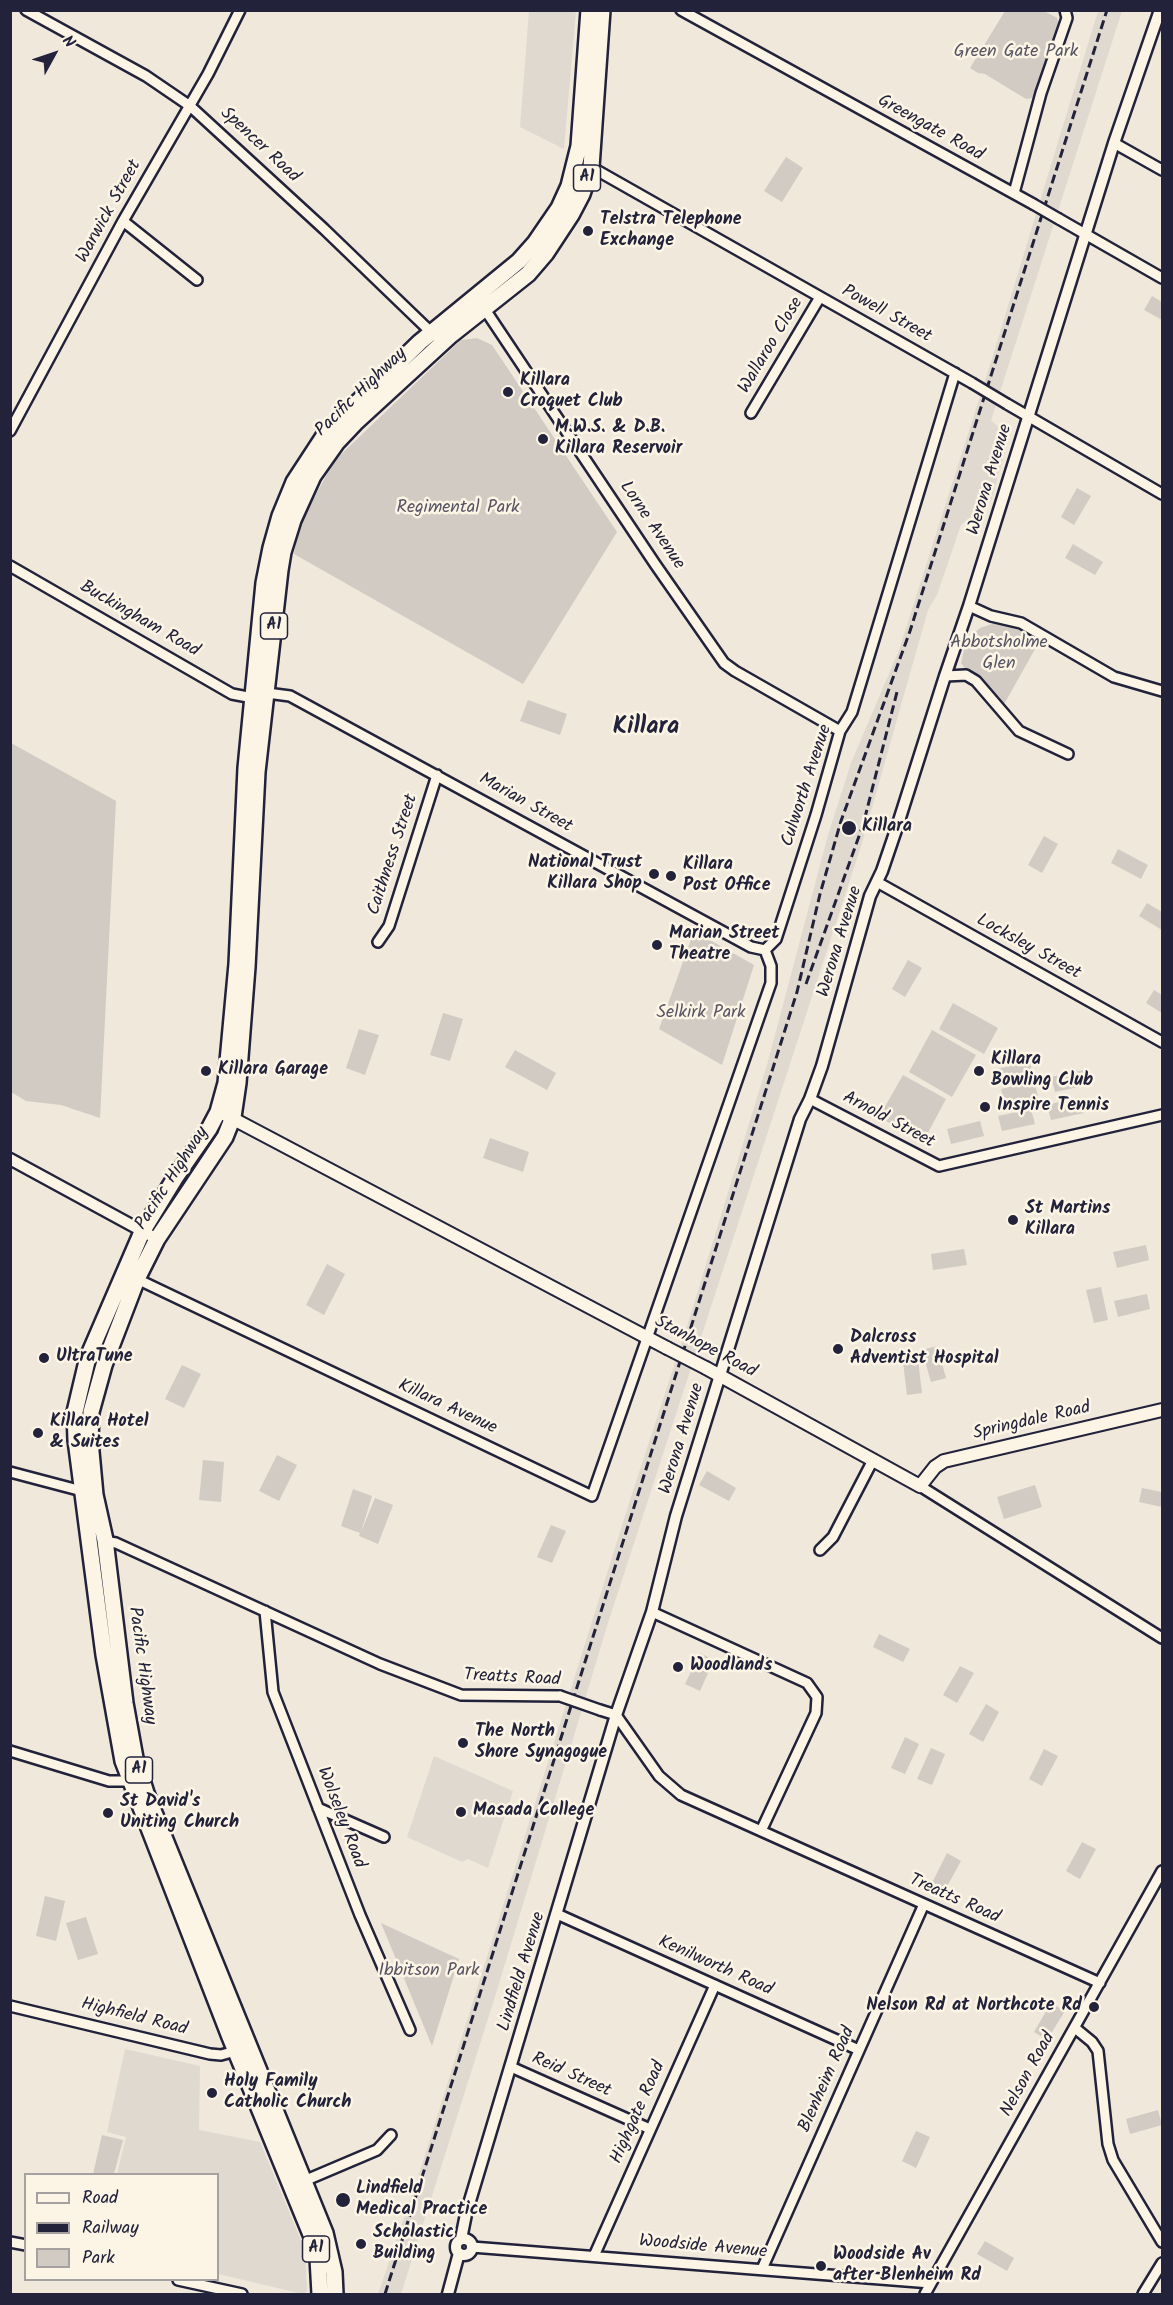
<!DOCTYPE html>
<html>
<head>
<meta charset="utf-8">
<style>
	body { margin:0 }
	#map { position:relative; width:1173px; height:2305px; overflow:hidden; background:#efe8db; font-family:Kalam,sans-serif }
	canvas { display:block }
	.frame { position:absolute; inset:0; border:12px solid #22223b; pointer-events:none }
	.legend { position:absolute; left:24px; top:2173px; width:195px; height:108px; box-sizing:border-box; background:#fcf5e5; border:2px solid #a5a1a1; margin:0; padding:8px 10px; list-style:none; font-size:18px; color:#22223b }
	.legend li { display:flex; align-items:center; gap:12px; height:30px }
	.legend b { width:30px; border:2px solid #a5a1a1 }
	.north { position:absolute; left:24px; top:24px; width:60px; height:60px; -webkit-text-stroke:4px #fcf5e5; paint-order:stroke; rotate:50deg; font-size:16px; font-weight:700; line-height:24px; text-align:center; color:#22223b }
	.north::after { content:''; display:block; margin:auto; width:21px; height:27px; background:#22223b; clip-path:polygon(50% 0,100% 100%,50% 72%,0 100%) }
</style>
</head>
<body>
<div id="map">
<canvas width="1173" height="2305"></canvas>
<div class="frame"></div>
<ul class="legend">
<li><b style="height:8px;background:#fcf5e5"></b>Road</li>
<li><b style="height:8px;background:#22223b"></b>Railway</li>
<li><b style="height:16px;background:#d1cbc3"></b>Park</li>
</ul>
<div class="north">N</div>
</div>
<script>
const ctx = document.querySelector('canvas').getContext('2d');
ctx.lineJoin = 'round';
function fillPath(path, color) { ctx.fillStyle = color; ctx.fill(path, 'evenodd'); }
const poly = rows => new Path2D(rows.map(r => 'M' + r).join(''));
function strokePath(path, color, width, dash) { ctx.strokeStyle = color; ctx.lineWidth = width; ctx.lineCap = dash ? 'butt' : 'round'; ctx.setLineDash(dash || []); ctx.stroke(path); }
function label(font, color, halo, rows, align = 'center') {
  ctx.font = font + ' Kalam,sans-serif'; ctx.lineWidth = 5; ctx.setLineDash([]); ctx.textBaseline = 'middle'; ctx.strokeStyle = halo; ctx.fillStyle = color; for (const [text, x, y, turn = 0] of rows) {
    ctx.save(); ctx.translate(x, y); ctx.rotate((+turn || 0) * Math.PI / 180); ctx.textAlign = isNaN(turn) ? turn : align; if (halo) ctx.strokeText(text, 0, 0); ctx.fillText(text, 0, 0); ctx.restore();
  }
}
fillPath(poly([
	[529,11,576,11,564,149,520,127],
	[1098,11,1122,11,991,420,1009,438,991,501,961,525,937,595,928,610,862,843,608,1623,498,1987,401,2294,378,2294,420,2171,630,1500,689,1320,767,1065,828,835,851,763,899,650,990,365],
	[434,1756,513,1791,488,1868,468,1859,462,1862,407,1837],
	[125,2049,200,2066,199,2130,260,2142,305,2250,307,2291,303,2294,218,2274,218,2174,117,2174,126,2137,107,2132]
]), '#e0d9cf');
fillPath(poly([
	[1005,11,1044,11,1057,18,1058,22,1035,95,1032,98,1026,99,985,74,978,73,970,68],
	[786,157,803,168,782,202,764,191],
	[1152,296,1162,302,1162,320,1144,310],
	[477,338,492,345,617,532,523,684,294,554,299,526,334,461,461,340],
	[1077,488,1091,496,1074,525,1061,517],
	[1073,544,1103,562,1095,575,1065,558],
	[992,624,1005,625,1023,631,1039,642,1003,706,980,678,967,671,961,663,964,650,972,635,980,628],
	[528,700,567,714,560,735,520,721],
	[11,743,116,801,100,1118,61,1105,26,1101,11,1092],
	[1044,836,1058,844,1042,873,1028,865],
	[1118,849,1148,865,1141,879,1111,863],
	[1147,903,1162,912,1162,930,1139,916],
	[694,931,754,965,722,1065,659,1029],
	[908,960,922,968,905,997,892,989],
	[1154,990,1162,995,1162,1013,1146,1003],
	[953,1003,998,1028,984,1054,939,1029],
	[443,1013,463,1019,450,1061,430,1055],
	[359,1029,379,1035,365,1075,346,1068],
	[932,1030,976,1055,952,1097,909,1072],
	[515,1050,556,1073,547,1090,505,1067],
	[1030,1062,1033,1077,1000,1085,997,1069],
	[1084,1070,1088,1085,1055,1092,1051,1077],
	[903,1075,946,1099,923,1142,879,1117],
	[1034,1081,1038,1096,1005,1104,1001,1089],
	[1080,1097,1084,1113,1051,1120,1047,1105],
	[1031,1109,1035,1124,1002,1131,998,1116],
	[980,1121,984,1136,951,1144,947,1129],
	[490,1138,529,1152,523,1172,483,1158],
	[1146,1245,1149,1260,1117,1268,1113,1252],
	[964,1249,967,1265,933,1270,931,1254],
	[327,1264,345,1274,324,1315,306,1305],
	[1101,1287,1108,1320,1094,1323,1086,1290],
	[1147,1294,1150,1309,1118,1317,1114,1301],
	[937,1346,946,1378,931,1382,922,1350],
	[918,1360,922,1393,907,1395,903,1362],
	[182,1365,201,1374,184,1408,165,1399],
	[277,1455,297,1465,279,1501,259,1491],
	[203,1460,224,1462,221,1502,199,1500],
	[707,1471,736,1488,729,1501,699,1485],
	[1035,1485,1042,1507,1004,1519,997,1497],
	[1142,1488,1162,1492,1162,1507,1139,1502],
	[353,1489,372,1496,361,1532,375,1498,393,1505,378,1544,359,1536,360,1533,341,1526],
	[551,1525,566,1531,552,1563,537,1557],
	[879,1634,910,1649,903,1662,873,1647],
	[700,1653,714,1660,700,1691,685,1684],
	[960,1666,974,1673,957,1703,943,1695],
	[986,1704,999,1712,983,1742,969,1734],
	[905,1737,919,1744,905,1774,891,1768],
	[931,1748,945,1754,932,1785,917,1779],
	[1044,1749,1058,1756,1042,1786,1029,1779],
	[1082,1842,1096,1849,1080,1879,1066,1871],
	[947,1853,961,1861,945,1890,932,1883],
	[45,1896,65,1901,56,1941,36,1936],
	[86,1917,98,1954,78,1960,66,1923],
	[381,1923,459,1959,432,2046],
	[1051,2003,1065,2011,1047,2040,1034,2032],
	[1158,2110,1162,2125,1130,2134,1126,2119],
	[916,2131,930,2137,916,2168,902,2161],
	[102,2135,123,2140,114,2174,93,2174],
	[985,2241,1014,2258,1007,2271,977,2254]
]), '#d1cbc3');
const minor = poly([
	[26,10,146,76,190,106,324,229,435,336],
	[681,10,1033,204],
	[1114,143,1162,170],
	[591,167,972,383],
	[1014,193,1041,93,1067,18,1065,10],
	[1059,219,1162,278],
	[123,221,197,280],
	[482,305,655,564,724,663,735,671,840,731],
	[1007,404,1162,494],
	[751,413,820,297],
	[10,431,123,221,208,74,240,10],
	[10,566,232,694,253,698],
	[969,606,991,616,1021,623,1114,677,1162,691],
	[945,676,966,675,976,681,1019,731,1068,754],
	[267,693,290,696,751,947,765,950],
	[877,882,1162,1042],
	[378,942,389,926,437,775],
	[765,950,776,939,816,815,840,731,852,712,955,373],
	[810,1099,939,1166,1162,1115],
	[137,1279,592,1496,771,983,771,966,765,950],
	[10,1472,82,1491],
	[920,1486,1162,1638],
	[103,1541,116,1543,380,1664,461,1695,560,1696],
	[820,1550,833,1537,873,1460],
	[265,1611,273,1692,360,1915,410,2030],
	[652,1612,807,1683,817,1697,816,1713,761,1831],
	[600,1710,616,1715,659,1776,681,1795,1100,1983],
	[10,1751,109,1781,130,1781],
	[318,1808,384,1837],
	[557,1914,859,2050],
	[10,2006,210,2054,221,2055,239,2050],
	[1075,2028,1092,2042,1098,2051,1108,2144,1113,2160,1162,2242],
	[511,2067,650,2129],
	[304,2181,377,2150,391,2135],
	[10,2242,26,2245],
	[472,2247,931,2283],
	[594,2256,715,1985],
	[762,2269,924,1904],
	[178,2280,242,2294],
	[925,2294,1162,1871],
	[1143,2294,1162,2263]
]);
const tertiary = poly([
	[10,1159,157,1239],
	[461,2239,466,2214,616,1715,652,1612,676,1516,800,1119,810,1099,822,1066,870,896,882,871,897,827,945,676,969,606,1114,143,1160,10],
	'456 2247a8 8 0 1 1 16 0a8 8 0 1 1-16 0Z',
	[448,2294,459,2253]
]);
const secondary = poly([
	[224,1114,667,1348],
	[706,1368,920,1486,935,1467,944,1461,1162,1410]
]);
const trunk = poly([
	[320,2294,318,2258,312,2237,230,2037,123,1761,104,1655,76,1440,75,1412,88,1357,142,1232,175,1178,209,1129,218,1112,226,1083,237,964,246,768,264,583,271,548,280,516,294,482,326,433,420,342,519,261,535,243,559,208,569,186,579,146,589,10],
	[335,2294,334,2272,325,2233,146,1793,135,1758,125,1703,105,1540,95,1495,90,1441,91,1412,104,1365,137,1279,157,1239,225,1137,233,1117,238,1083,247,967,257,772,280,570,283,552,293,520,313,476,337,442,355,423,451,335,528,274,546,253,571,215,582,194,591,167,602,10]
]);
strokePath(minor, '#22223b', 14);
strokePath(tertiary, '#22223b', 15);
strokePath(secondary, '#22223b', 16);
strokePath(trunk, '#22223b', 20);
strokePath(minor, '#fcf5e5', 9);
strokePath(tertiary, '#fcf5e5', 10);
strokePath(secondary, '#fcf5e5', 12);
strokePath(trunk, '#fcf5e5', 15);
strokePath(poly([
	[806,984,863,825,897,692],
	[385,2294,797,992,820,894,841,821,910,631,1107,10]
]), '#22223b', 3, [9, 4.5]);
const minorBridge = poly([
	[1033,204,1059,219],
	[972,383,1007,404],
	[560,1696,600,1710]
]);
const secondaryBridge = poly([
	[667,1348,706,1368]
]);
strokePath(minorBridge, '#22223b', 14, []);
strokePath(secondaryBridge, '#22223b', 16, []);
strokePath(minorBridge, '#fcf5e5', 9);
strokePath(secondaryBridge, '#fcf5e5', 12);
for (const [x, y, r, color] of [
	[588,231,6,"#22223b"],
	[508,392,6,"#22223b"],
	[543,439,6,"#22223b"],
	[849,828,8,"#22223b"],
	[654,874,6,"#22223b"],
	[671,876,6,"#22223b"],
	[657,945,6,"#22223b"],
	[206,1071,6,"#22223b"],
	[979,1071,6,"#22223b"],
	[985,1107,6,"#22223b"],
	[1013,1220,6,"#22223b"],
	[838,1349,6,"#22223b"],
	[44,1358,6,"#22223b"],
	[38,1433,6,"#22223b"],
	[678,1667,6,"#22223b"],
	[463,1743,6,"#22223b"],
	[461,1812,6,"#22223b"],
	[108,1813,6,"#22223b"],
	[1094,2007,6,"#22223b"],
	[212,2093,6,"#22223b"],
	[343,2200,8,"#22223b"],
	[361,2244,6,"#22223b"],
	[821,2266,6,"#22223b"]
]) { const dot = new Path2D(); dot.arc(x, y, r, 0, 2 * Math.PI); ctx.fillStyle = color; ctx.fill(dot); strokePath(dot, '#fcf5e5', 2); }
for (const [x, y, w] of [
	[587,178,27],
	[274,626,27],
	[139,1770,27],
	[316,2249,27]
]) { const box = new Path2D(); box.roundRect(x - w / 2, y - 13, w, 26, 4.5); ctx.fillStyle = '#fcf5e5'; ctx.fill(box); strokePath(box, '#22223b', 1.5); }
label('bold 16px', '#22223b', null, [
	["A1",587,178],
	["A1",274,626],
	["A1",139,1770],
	["A1",316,2249]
]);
label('18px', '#575564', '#fcf5e5', [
	["Green Gate Park",1016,53],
	["Regimental Park",458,509],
	["Abbotsholme",999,644],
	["Glen",999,665],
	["Selkirk Park",701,1014],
	["Ibbitson Park",429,1972]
]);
label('18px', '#22223b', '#fcf5e5', [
	["Greengate Road",930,129,29],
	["Spencer Road",259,146,43],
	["Warwick Street",110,212,-61],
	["Powell Street",886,315,29],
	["Wallaroo Close",772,346,-59],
	["Pacific Highway",362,393,-44],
	["Werona Avenue",991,480,-73],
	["Lorne Avenue",651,526,56],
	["Buckingham Road",139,620,30],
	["Culworth Avenue",808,786,-72],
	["Marian Street",525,804,29],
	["Caithness Street",394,855,-72],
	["Werona Avenue",841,942,-73],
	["Locksley Street",1028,948,29],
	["Arnold Street",888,1121,28],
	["Pacific Highway",173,1179,-57],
	["Stanhope Road",705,1348,28],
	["Killara Avenue",447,1408,25],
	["Springdale Road",1032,1422,-13],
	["Werona Avenue",683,1439,-73],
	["Pacific Highway",141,1666,82],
	["Treatts Road",512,1679,3],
	["Wolseley Road",340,1818,69],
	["Treatts Road",954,1900,24],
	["Kenilworth Road",715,1967,24],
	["Lindfield Avenue",523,1972,-73],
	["Highfield Road",134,2018,14],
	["Nelson Road",1029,2075,-61],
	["Reid Street",571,2076,24],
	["Blenheim Road",828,2080,-66],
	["Highgate Road",639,2113,-66],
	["Woodside Avenue",703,2248,5]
]);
label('bold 18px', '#22223b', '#fcf5e5', [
	["Telstra Telephone",600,221],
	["Exchange",600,242],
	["Killara",520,382],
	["Croquet Club",520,403],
	["M.W.S. & D.B.",555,429],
	["Killara Reservoir",555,450],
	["Killara",862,828],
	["National Trust",642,864,"right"],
	["Killara Shop",642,885,"right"],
	["Killara",683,866],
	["Post Office",683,887],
	["Marian Street",669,935],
	["Theatre",669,956],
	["Killara",991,1061],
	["Bowling Club",991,1082],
	["Killara Garage",218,1071],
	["Inspire Tennis",997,1107],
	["St Martins",1025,1210],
	["Killara",1025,1231],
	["Dalcross",850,1339],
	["Adventist Hospital",850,1360],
	["UltraTune",56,1358],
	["Killara Hotel",50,1423],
	["& Suites",50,1444],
	["Woodlands",690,1667],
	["The North",475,1733],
	["Shore Synagogue",475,1754],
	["St David's",120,1803],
	["Uniting Church",120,1824],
	["Masada College",473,1812],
	["Nelson Rd at Northcote Rd",1082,2007,"right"],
	["Holy Family",224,2083],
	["Catholic Church",224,2104],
	["Lindfield",356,2190],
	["Medical Practice",356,2211],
	["Scholastic",373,2234],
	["Building",373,2255],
	["Woodside Av",833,2256],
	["after Blenheim Rd",833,2277]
], 'left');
label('bold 24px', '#22223b', '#fcf5e5', [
	["Killara",646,729]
]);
</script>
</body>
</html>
